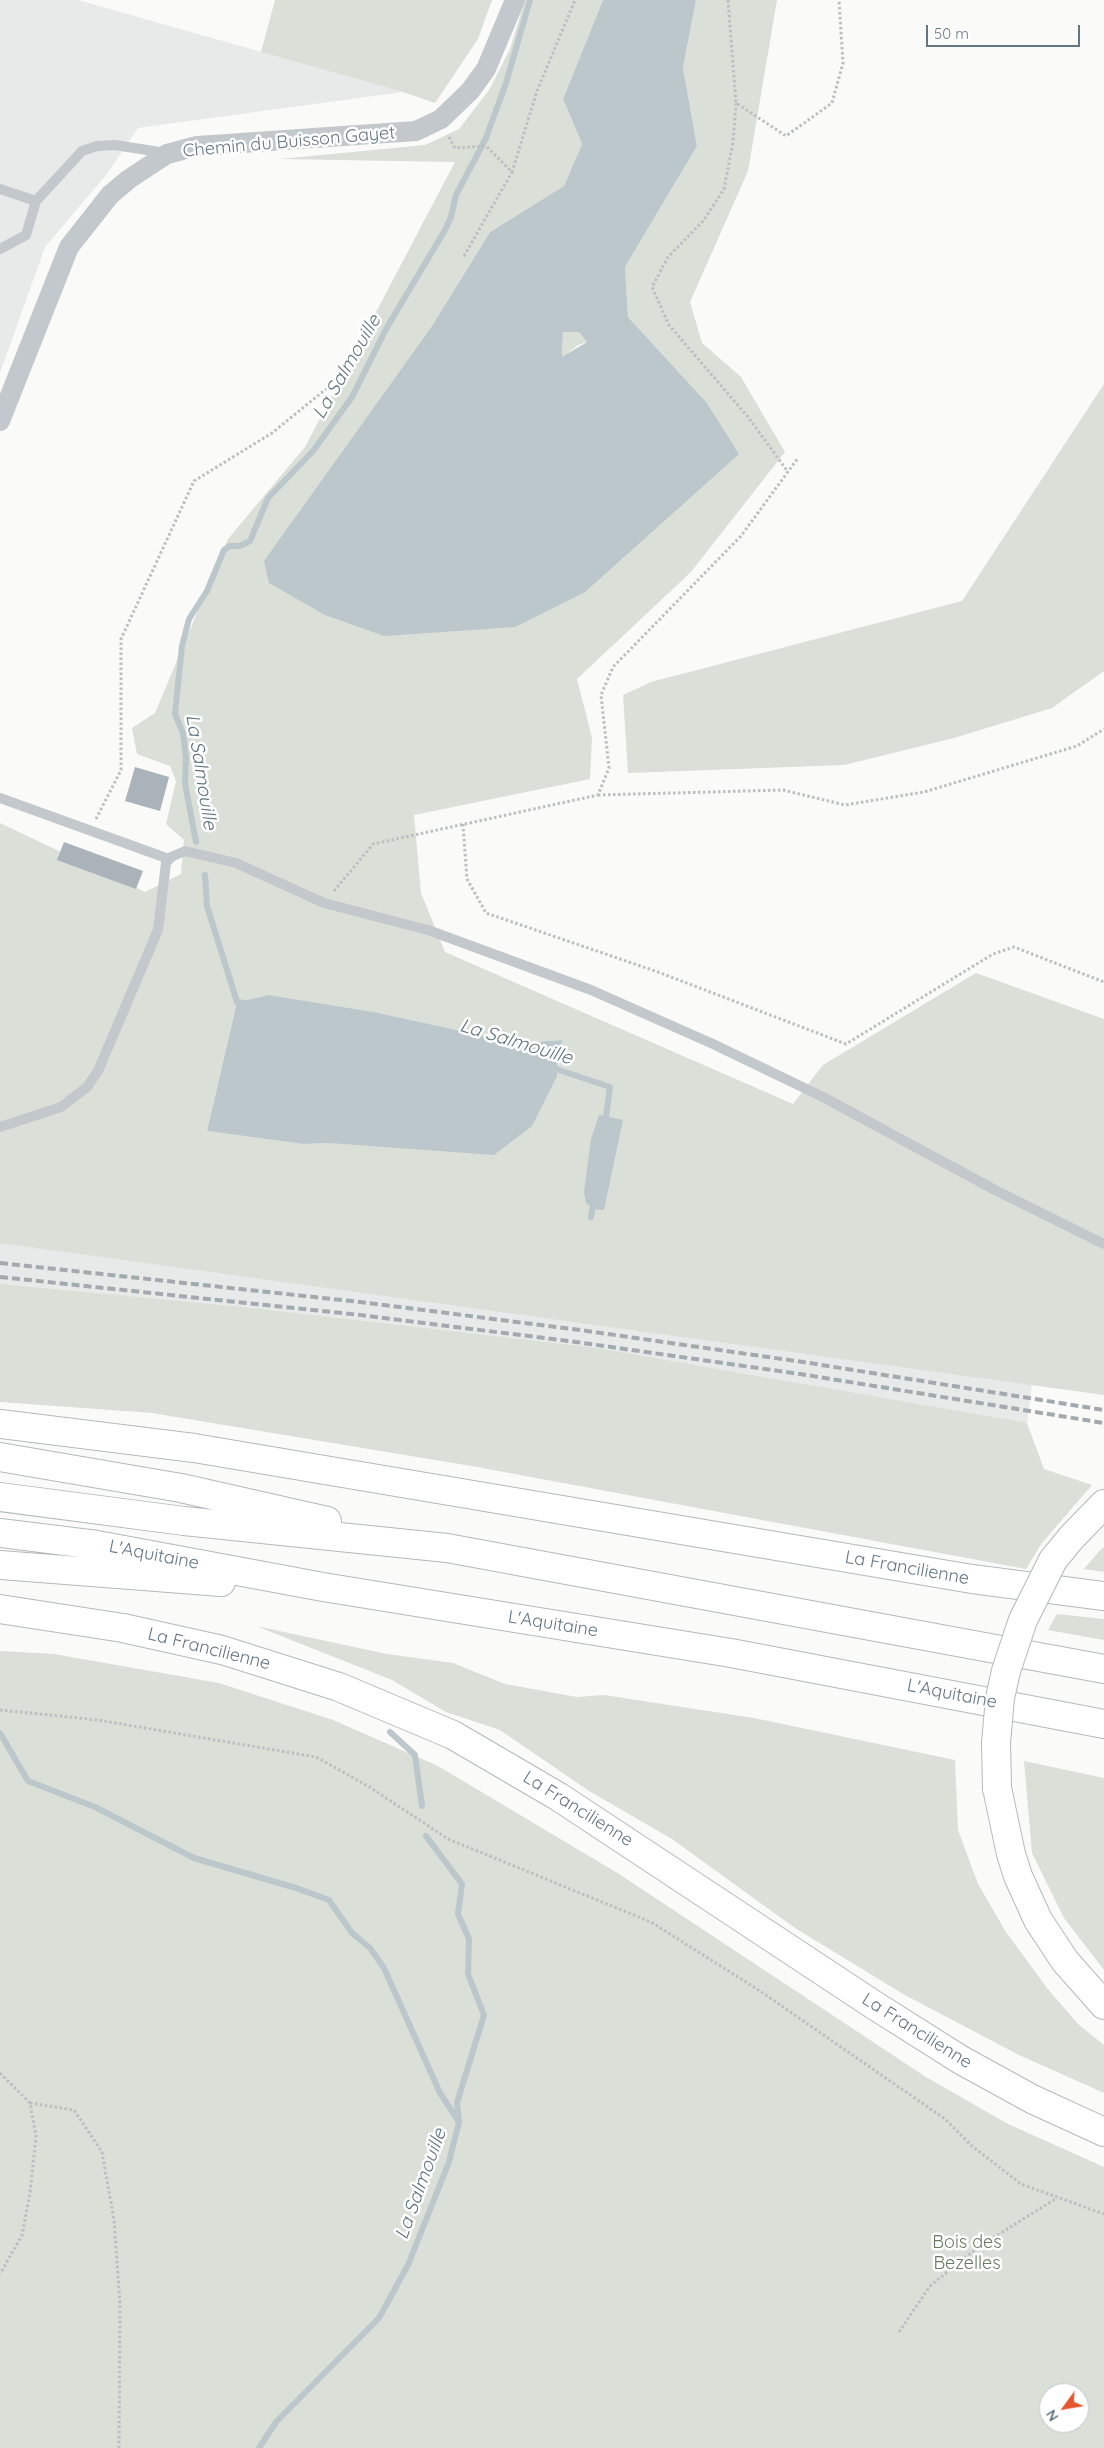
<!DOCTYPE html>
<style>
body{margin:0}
#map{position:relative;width:1104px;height:2448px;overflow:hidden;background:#fafaf8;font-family:Quicksand,sans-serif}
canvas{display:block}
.north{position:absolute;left:1039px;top:2383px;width:50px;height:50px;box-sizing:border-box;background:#fff;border:1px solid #c1c8cd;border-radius:50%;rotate:238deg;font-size:14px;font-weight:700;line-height:20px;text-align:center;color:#657683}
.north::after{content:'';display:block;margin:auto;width:18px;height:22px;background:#e4572e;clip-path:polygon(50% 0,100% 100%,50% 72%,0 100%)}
.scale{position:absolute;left:926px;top:25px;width:154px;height:22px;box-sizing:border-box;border:2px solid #657683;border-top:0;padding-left:6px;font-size:15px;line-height:18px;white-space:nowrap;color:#657683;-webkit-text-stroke:4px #fff;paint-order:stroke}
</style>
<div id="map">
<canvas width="1104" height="2448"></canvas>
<div class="north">N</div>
<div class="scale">50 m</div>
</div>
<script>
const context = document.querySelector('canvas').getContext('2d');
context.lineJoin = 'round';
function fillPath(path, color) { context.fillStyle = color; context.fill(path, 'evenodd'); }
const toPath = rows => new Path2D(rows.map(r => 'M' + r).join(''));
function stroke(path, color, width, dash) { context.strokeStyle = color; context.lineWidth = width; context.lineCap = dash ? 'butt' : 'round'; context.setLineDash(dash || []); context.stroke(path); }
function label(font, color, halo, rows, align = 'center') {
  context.font = font + ' Quicksand,sans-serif'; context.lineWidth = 5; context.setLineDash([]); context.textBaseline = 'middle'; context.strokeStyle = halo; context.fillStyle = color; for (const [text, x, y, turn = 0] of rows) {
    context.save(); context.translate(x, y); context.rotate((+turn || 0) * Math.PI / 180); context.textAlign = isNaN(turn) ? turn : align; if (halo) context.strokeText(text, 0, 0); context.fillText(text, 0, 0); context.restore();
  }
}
fillPath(toPath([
 [0,0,78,0,403,92,138,128,107,174,45,247,0,373],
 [0,1240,1032,1384,1027,1423,540,1354,0,1295]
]), '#e8e9e9');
fillPath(toPath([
 [275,0,492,0,478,39,435,103,403,92,261,52],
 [525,0,603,0,563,99,582,144,564,186,490,232,430,329,739,455,707,403,628,317,625,267,697,146,683,68,696,0,777,0,748,171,690,302,702,343,741,377,785,452,691,572,577,679,592,738,590,779,414,815,421,893,445,952,793,1104,823,1065,976,973,1104,1019,1104,1395,0,1243,0,823,145,892,181,874,184,840,166,824,176,781,170,766,137,754,132,728,155,713,228,539,305,447,455,162,280,159,425,145,459,129,489,90,510,49],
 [269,995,374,1012,517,1043,563,1040,557,1057,557,1076,330,1143,303,1144,207,1131,237,1002],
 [563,332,579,332,587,342,578,345,562,358],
 [1104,384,1104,671,1052,708,954,738,844,765,628,773,623,695,651,682,962,601],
 [0,1284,242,1307,597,1348,1027,1423,1044,1469,1092,1485,1042,1543,1026,1569,477,1467,152,1413,0,1402],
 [1104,1547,1104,1572,1084,1569,1101,1549],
 [1057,1614,1104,1619,1104,1640,1048,1630],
 [256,1626,387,1654,453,1663,505,1684,577,1697,604,1695,754,1718,955,1760,958,1830,978,1884,1006,1932,1047,1988,1078,2024,1104,2045,1104,2093,1019,2055,903,1994,795,1928,672,1839,589,1791,500,1730,446,1712,392,1680],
 [0,1651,54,1654,219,1683,333,1720,438,1766,619,1874,926,2077,1008,2124,1104,2167,1104,2448,0,2448],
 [1049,2393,1079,2393,1079,2423,1049,2423],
 [1024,1761,1104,1778,1104,1970,1064,1918,1032,1853]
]), '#dadfd7');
fillPath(toPath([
 [603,0,696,0,683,68,697,146,625,267,628,317,707,403,739,454,585,592,515,627,384,636,325,615,269,583,264,561,430,329,490,232,564,186,582,144,563,99],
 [563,332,579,332,587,342,562,357],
 [269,995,374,1012,517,1043,563,1040,557,1057,557,1076,532,1126,494,1155,330,1143,303,1144,207,1131,237,1002],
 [599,1115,623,1120,604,1210,594,1209,586,1203,584,1192,591,1139]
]), '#bbc7cb');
stroke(toPath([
 [196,842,185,783,186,758,183,733,175,714,182,646,189,619,207,591,224,550,230,546,240,546,250,541,268,498,313,451,352,397,386,329,445,230,451,217,456,195,486,138,506,83,530,0],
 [205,875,207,906,237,1002,245,1003],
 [550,1067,610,1087,605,1124],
 [591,1217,594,1200],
 [390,1732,415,1755,422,1806],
 [0,1733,28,1781,95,1807,194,1858,296,1888,329,1900,352,1933,370,1948,384,1968,440,2093,457,2119],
 [259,2448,276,2422,379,2318,408,2265,449,2162,459,2122,457,2103,484,2015,468,1974,469,1939,458,1914,462,1884,426,1836]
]), '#bbc7cb', 6);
fillPath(toPath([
 [135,767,169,777,160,811,125,801],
 [64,842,143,871,136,889,57,860]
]), '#aab3b9');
const trunk = toPath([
 [0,1424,194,1448,972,1579,1104,1596],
 [0,1609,123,1628,222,1650,339,1687,453,1735,559,1797,874,2005,961,2060,1032,2099,1104,2132]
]);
const motorway = toPath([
 [0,1457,181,1488,327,1521],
 [0,1497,184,1521,447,1548,1104,1669],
 [0,1533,97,1545,323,1587,731,1653,1104,1724],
 [1053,1560,1071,1538,1104,1504],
 [0,1565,221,1582],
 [997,1788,1011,1854,1018,1876,1038,1920,1065,1961,1104,2005]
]);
stroke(trunk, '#b4b9bd', 30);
stroke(motorway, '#b4b9bd', 30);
stroke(toPath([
 [728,0,736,103,786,136,832,103,843,63,839,0],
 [736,103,733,142,724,189,704,220,668,257,652,287,669,325,748,417,788,472],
 [449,137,455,148,486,146,512,172,537,91,575,0],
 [464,256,512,172],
 [598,795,783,790,845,805,924,792,1077,746,1104,729],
 [96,819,121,770,121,639,194,481,272,433,326,389],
 [463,824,467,879,486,913,658,972,846,1044,993,954,1014,947,1104,982],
 [334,891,373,844,598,795,609,768,601,695,613,667,741,536,798,458],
 [0,1710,98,1720,316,1757,368,1786,448,1839,651,1922,760,1991,945,2119,972,2146,1021,2184,1104,2214],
 [0,2073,30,2103,36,2136,30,2193,22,2235,0,2274],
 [30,2103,74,2110,102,2152,114,2220,120,2303,119,2448],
 [899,2332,930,2286,977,2248,1057,2198]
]), '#bbbfc2', 3, [2.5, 2.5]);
stroke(toPath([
 [0,189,36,201],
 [0,249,26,235,36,201,82,151,97,146,115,145,166,153],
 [0,798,169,859],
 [0,1127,61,1107,87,1087,98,1071,158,930,166,863,171,857,185,851,236,863,324,903,428,930,591,990,713,1044,823,1097,995,1190,1104,1244]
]), '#c3c8cc', 10);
stroke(toPath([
 [0,421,69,247,110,195,129,179,167,154,197,146,416,131,441,119,470,91,486,69,515,0]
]), '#c3c8cc', 20);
stroke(trunk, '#fff', 28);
stroke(motorway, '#fff', 28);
stroke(toPath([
 [0,1263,360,1302,580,1330,803,1362,1104,1410],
 [0,1277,360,1315,576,1342,800,1374,1104,1423]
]), '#a2aab0', 4, [8, 4]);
const motorwayBridge = toPath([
 [997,1788,996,1743,1000,1698,1006,1671,1023,1620,1053,1560]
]);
stroke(motorwayBridge, '#b4b9bd', 30, []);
stroke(motorwayBridge, '#fff', 28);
label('18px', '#657683', '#fff', [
 ["Chemin du Buisson Gayet",289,142,-5],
 ["L'Aquitaine",154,1555,11],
 ["La Francilienne",907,1568,10],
 ["L'Aquitaine",553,1624,9],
 ["La Francilienne",209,1649,14],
 ["L'Aquitaine",952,1694,11],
 ["La Francilienne",578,1809,32],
 ["La Francilienne",917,2031,32]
]);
label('18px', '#687a64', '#fff', [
 ["Bois des",967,2243],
 ["Bezelles",967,2264]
]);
label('italic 19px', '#60757c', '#fff', [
 ["La Salmouille",347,367,-60],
 ["La Salmouille",201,772,81],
 ["La Salmouille",516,1042,17],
 ["La Salmouille",421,2184,-70]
]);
</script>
